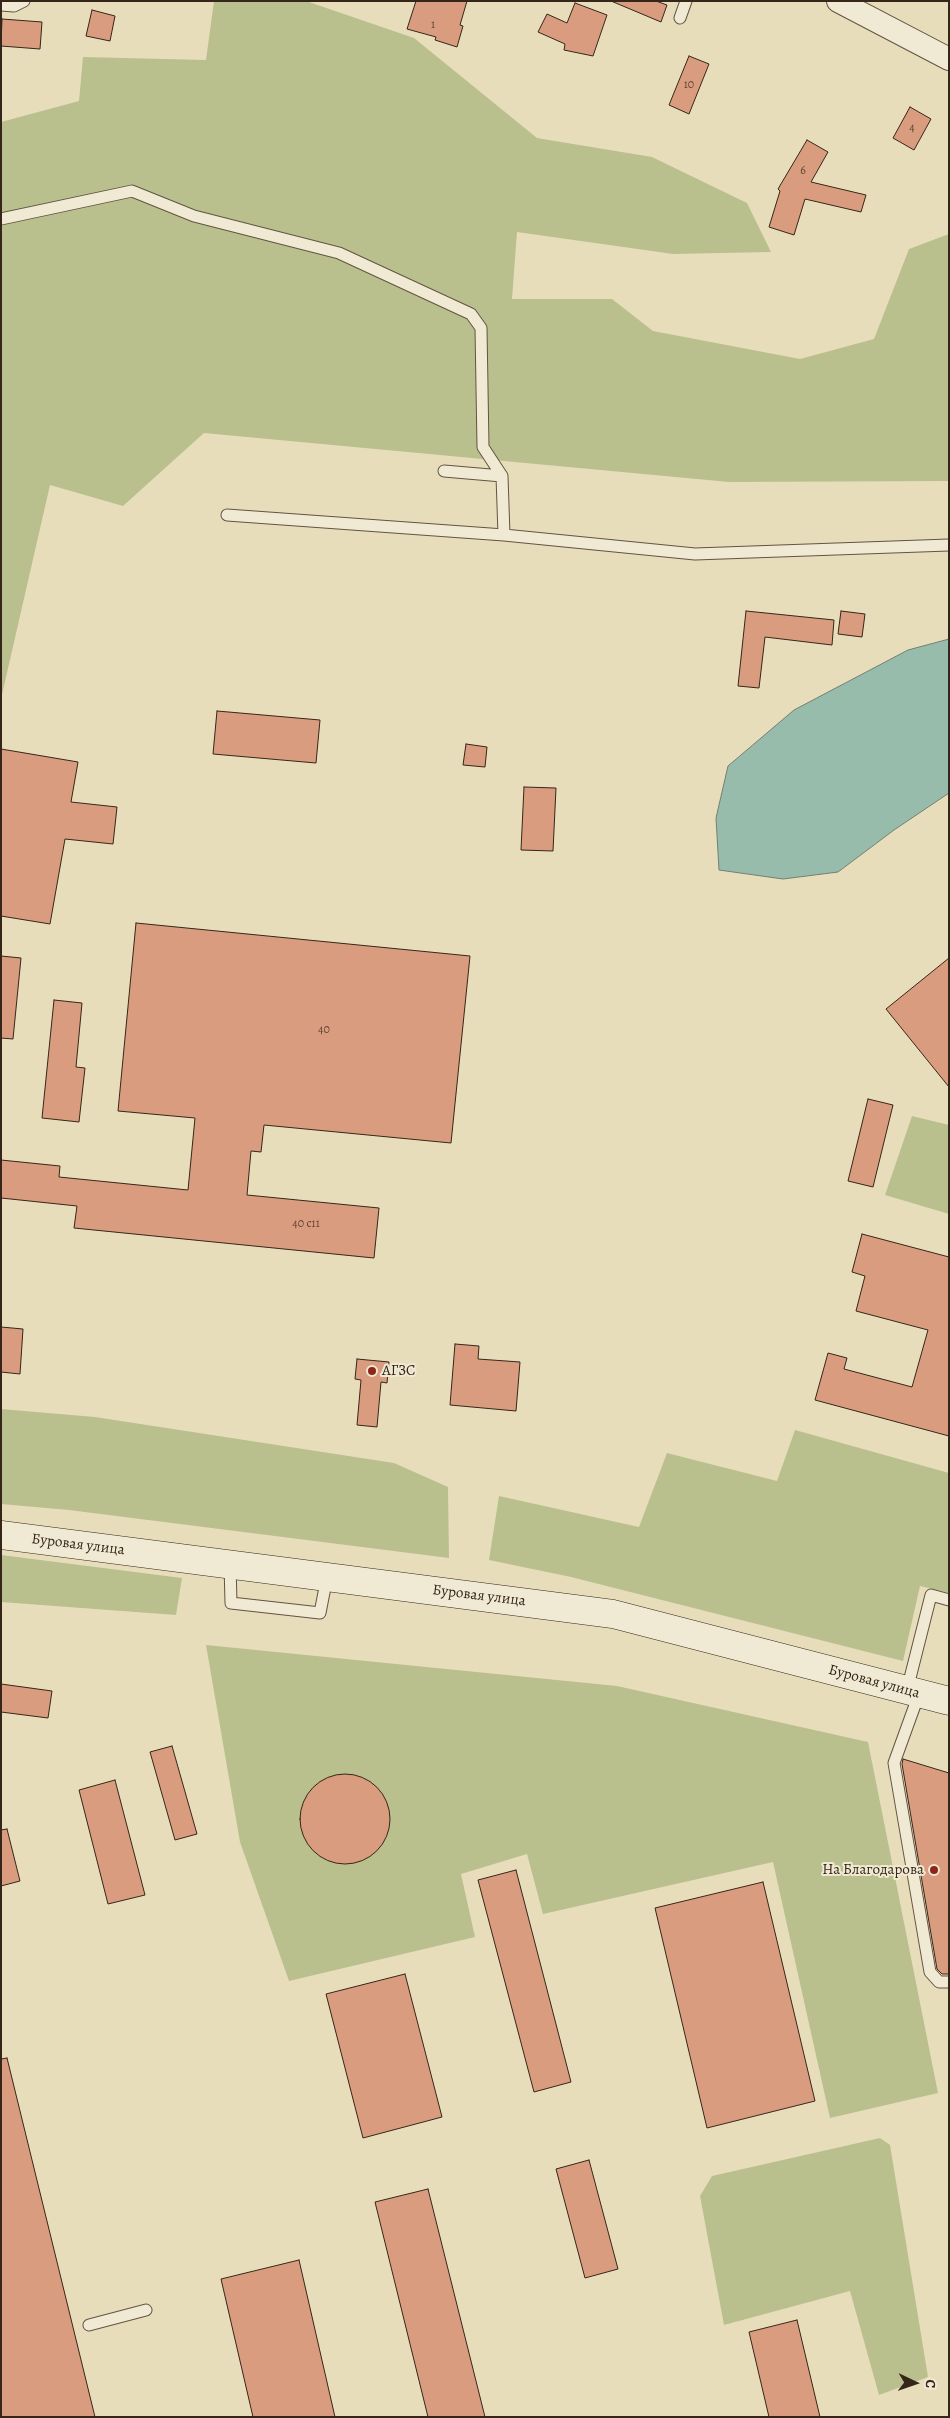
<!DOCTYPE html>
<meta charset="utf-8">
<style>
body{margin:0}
#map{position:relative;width:950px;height:2418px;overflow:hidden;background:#e8ddbb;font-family:Alegreya,serif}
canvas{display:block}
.frame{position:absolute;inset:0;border:2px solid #352619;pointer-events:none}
.north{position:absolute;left:890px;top:2358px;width:50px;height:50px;-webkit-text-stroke:4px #f0e9d3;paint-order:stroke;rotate:93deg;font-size:14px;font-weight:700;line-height:20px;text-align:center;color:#352619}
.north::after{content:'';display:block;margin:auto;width:18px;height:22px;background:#352619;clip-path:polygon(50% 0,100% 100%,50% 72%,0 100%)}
</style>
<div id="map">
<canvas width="950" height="2418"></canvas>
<div class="frame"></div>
<div class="north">С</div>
</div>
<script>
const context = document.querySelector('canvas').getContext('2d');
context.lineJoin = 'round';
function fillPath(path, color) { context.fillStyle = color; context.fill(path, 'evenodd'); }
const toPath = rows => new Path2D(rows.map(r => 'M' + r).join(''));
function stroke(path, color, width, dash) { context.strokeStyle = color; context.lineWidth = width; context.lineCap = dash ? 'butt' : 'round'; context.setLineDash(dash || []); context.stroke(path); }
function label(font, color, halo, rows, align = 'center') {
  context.font = font + ' Alegreya,serif'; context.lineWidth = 4; context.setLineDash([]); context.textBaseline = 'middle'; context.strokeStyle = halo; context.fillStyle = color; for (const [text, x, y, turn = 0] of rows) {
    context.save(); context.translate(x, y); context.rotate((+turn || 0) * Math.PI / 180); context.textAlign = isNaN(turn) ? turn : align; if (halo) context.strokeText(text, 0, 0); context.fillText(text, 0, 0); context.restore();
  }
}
fillPath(toPath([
 [214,1,306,1,414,38,537,138,652,157,747,203,771,252,673,254,517,232,512,299,612,299,653,331,800,359,874,339,909,249,949,234,949,481,729,482,204,433,123,506,50,485,1,699,1,122,79,101,83,57,206,60],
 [912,1116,949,1125,949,1214,885,1195],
 [1,1409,95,1417,394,1463,448,1487,449,1558,69,1510,1,1504],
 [795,1430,949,1473,949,1593,920,1586,903,1661,571,1577,489,1560,499,1496,639,1527,667,1453,777,1481],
 [1,1555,182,1578,176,1615,1,1602],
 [206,1645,617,1686,868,1742,938,2093,830,2118,773,1862,543,1914,527,1854,461,1874,475,1937,289,1981,240,1842],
 [880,2138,890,2145,928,2377,879,2395,850,2291,724,2325,700,2196,712,2176]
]), '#b9c08e');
const water = toPath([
 [949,639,949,793,894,830,838,872,783,879,719,870,716,818,728,766,794,710,908,650,949,639]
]);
fillPath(water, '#98bcac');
stroke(water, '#708071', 1);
const building = toPath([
 [416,1,467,1,460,25,463,26,457,47,435,40,436,37,407,29,416,1],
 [611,1,656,1,667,5,661,22,611,1],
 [575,3,607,15,593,56,564,50,565,44,538,32,547,14,567,23,575,3],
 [92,10,115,16,110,41,86,36,92,10],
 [2,19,42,22,40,49,1,46,2,19],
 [689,56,709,64,689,114,669,105,689,56],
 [910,107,931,119,914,150,893,138,910,107],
 [807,140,828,152,811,182,866,195,861,212,805,199,794,235,769,227,780,191,778,189,807,140],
 [746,611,834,620,832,645,765,637,759,688,738,686,746,611],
 [841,611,865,614,862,637,838,634,841,611],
 [217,711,320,720,316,763,213,754,217,711],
 [466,744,487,747,485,767,463,765,466,744],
 [1,749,78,762,71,802,117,807,113,844,65,839,50,924,1,916,1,749],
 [524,787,556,788,553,851,521,850,524,787],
 [136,923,470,956,451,1143,264,1125,261,1152,251,1151,247,1195,379,1208,374,1258,74,1228,77,1206,1,1198,1,1160,60,1166,59,1177,188,1190,195,1118,118,1111,136,923],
 [1,956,21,958,13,1039,1,1038,1,956],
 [949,958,949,1087,886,1009,949,958],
 [54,1000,82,1003,76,1067,85,1068,79,1122,42,1118,54,1000],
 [868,1099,893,1105,873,1187,848,1181,868,1099],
 [862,1234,949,1257,949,1436,815,1400,828,1353,847,1358,844,1369,912,1387,928,1330,856,1311,865,1276,852,1272,862,1234],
 [1,1327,23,1329,20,1374,1,1372,1,1327],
 [455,1344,479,1346,478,1359,520,1362,516,1411,450,1405,455,1344],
 [357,1359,389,1362,387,1383,381,1382,377,1427,357,1425,361,1380,355,1379,357,1359],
 [1,1684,52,1691,48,1718,1,1712,1,1684],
 [172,1746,197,1834,175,1840,150,1752,172,1746],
 [903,1759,949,1773,949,1974,942,1974,937,1969,902,1764,903,1759],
 '300 1819a45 45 0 1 1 90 0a45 45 0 1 1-90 0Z',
 [115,1780,145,1895,108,1904,79,1790,115,1780],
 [7,1829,20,1881,1,1886,1,1830,7,1829],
 [516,1870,571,2082,534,2092,478,1880,516,1870],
 [763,1882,815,2101,707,2128,655,1908,763,1882],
 [405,1974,442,2117,363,2138,326,1994,405,1974],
 [7,2058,95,2417,1,2417,1,2059,7,2058],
 [589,2160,618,2269,585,2278,556,2169,589,2160],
 [428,2189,485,2417,428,2417,375,2202,428,2189],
 [299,2260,335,2417,253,2417,221,2279,299,2260],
 [797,2320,820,2417,769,2417,749,2332,797,2320]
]);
fillPath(building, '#d99c7f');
stroke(building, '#352619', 1);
const service = toPath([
 [1,5,14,6,24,1],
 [680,18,686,1],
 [1,219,132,191,194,216,339,253,471,314,481,328,483,447,502,476,504,535],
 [444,471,502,476],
 [227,515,504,535,695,554,949,545],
 [230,1564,231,1603,320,1613,327,1577],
 [907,1690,931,1595,949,1600],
 [919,1694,894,1763,930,1972,939,1982,949,1982],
 [89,2325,146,2310]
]);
const minor = toPath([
 [838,1,949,59]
]);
const secondary = toPath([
 [1,1535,613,1614,949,1701]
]);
stroke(service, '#625442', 13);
stroke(minor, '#625442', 24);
stroke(secondary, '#352619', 29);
stroke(service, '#f0e9d3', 11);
stroke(minor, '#f0e9d3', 22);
stroke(secondary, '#f0e9d3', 28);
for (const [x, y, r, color] of [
 [372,1371,5,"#8f2418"],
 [934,1870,5,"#8f2418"]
]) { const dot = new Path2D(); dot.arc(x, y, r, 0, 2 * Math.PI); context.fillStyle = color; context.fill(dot); stroke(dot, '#f0e9d3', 2); }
label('12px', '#5e4432', null, [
 ["1",433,25],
 ["10",689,85],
 ["4",912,128],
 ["6",803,171],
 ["40",324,1030],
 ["40 с11",306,1224]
]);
label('15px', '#352619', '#f0e9d3', [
 ["АГЗС",382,1371],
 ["На Благодарова",924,1870,"right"]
], 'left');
label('15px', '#352619', '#f0e9d3', [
 ["Буровая улица",78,1545,7],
 ["Буровая улица",479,1596,7],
 ["Буровая улица",874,1682,15]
]);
</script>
